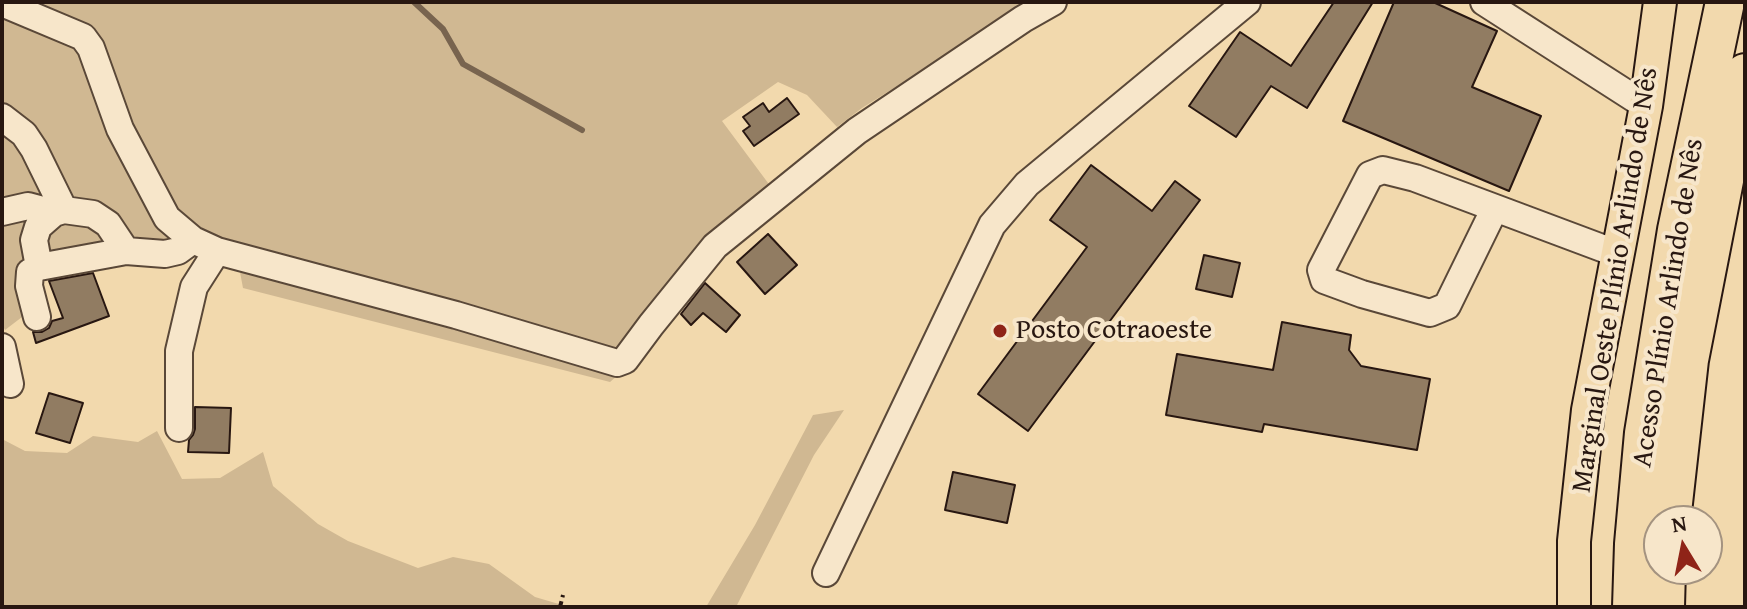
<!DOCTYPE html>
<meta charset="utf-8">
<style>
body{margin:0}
#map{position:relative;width:1747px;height:609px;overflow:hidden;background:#f2d9ad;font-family:"Gentium Book Plus",serif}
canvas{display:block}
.frame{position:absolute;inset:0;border:4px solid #281711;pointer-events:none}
.north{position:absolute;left:1643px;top:505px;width:80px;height:80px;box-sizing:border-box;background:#f7e6ca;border:2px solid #a49380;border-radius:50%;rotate:350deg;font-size:22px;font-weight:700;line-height:32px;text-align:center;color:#281711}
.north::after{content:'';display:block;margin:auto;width:28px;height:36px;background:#8f2418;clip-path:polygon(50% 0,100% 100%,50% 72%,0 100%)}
</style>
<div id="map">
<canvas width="1747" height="609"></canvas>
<div class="frame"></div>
<div class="north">N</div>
</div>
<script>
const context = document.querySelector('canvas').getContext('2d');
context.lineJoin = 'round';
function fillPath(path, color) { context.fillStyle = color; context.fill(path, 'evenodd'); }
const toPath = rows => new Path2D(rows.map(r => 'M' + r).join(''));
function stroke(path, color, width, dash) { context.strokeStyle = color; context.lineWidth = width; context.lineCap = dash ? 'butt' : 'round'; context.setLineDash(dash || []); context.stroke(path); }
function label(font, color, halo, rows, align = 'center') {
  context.font = font + ' "Gentium Book Plus",serif'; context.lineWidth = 8; context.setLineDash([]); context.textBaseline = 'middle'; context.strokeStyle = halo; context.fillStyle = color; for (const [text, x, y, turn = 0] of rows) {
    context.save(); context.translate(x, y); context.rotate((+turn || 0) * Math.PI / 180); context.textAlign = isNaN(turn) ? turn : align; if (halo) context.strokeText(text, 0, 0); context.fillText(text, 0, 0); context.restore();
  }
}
fillPath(toPath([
 [2,2,1036,2,1014,13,862,108,837,127,807,95,778,82,722,121,771,187,625,369,610,382,243,288,240,272,247,270,187,250,39,261,29,308,22,317,5,330,2,324],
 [844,410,814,455,736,607,706,607,755,525,813,415],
 [157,431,182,479,220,478,263,452,273,486,318,524,348,541,418,568,453,557,489,564,535,597,569,607,2,607,2,439,25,451,67,453,93,436,138,442]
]), '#d0b892');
stroke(toPath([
 [414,2,443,29,463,64,582,130]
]), '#78644f', 6);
const building = toPath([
 [1334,2,1373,2,1307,108,1271,86,1236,137,1189,106,1240,32,1291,66,1334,2],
 [1394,2,1433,2,1497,31,1472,87,1541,116,1509,191,1343,121,1394,2],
 [787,98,799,114,754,146,743,131,750,126,743,117,763,103,769,112,787,98],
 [1091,165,1152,211,1175,181,1200,200,1028,431,978,394,1087,247,1050,220,1091,165],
 [768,234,797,265,765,294,737,262,768,234],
 [1204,255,1240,263,1232,297,1196,289,1204,255],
 [93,273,109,316,36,343,33,332,42,332,49,328,52,321,63,318,49,281,93,273],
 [705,283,740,315,726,332,703,313,691,325,681,314,705,283],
 [1282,322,1351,335,1349,350,1361,366,1430,379,1417,450,1264,424,1262,432,1166,415,1177,354,1273,370,1282,322],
 [49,393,83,403,70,443,36,433,49,393],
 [195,407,231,408,229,453,188,452,189,440,193,435,195,429,195,407],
 [953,472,1015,485,1007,523,945,510,953,472]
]);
fillPath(building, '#917c62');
stroke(building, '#281711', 2);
const minor = toPath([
 [1484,2,1646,106],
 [2,3,83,37,91,48,120,129,167,218,193,240,217,251,456,315,617,363,625,360,651,325,715,246,857,131,1023,19,1053,2],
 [2,117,24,134,34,149,64,210],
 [1495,208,1447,306,1430,313,1362,294,1324,280,1321,270,1370,175,1383,170,1415,178,1618,254],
 [2,212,28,206,54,213],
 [39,267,34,240,38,227,54,213,64,210,93,214,108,224,126,251],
 [37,317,29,286,30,272,39,267,126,251,165,254,178,251,193,240],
 [2,347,10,384],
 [179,428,179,351,194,287,217,251],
 [826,573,992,225,1027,184,1247,2]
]);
const major = toPath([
 [1574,607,1574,541,1588,410,1646,106,1660,2]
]);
const highway = toPath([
 [1671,521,1689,360,1745,73],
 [1632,607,1634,544,1644,433,1677,230,1725,2],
 [1665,607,1666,569]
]);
stroke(minor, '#5a4838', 30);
stroke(major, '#281711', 36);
stroke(highway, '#281711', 42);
stroke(toPath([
 [560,607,563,595]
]), '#281711', 4, [6, 4]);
stroke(minor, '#f7e6ca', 26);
stroke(major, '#f2d9ad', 32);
stroke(highway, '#f2d9ad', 38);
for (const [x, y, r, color] of [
 [1000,331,8,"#8f2418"]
]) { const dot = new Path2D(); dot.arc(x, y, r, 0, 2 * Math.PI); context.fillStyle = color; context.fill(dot); stroke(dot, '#f7e6ca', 3); }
label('28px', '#281711', '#f7e6ca', [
 ["Marginal Oeste Plínio Arlindo de Nês",1616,280,-81],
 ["Acesso Plínio Arlindo de Nês",1669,303,-81]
]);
label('28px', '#281711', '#f7e6ca', [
 ["Posto Cotraoeste",1016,331]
], 'left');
</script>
